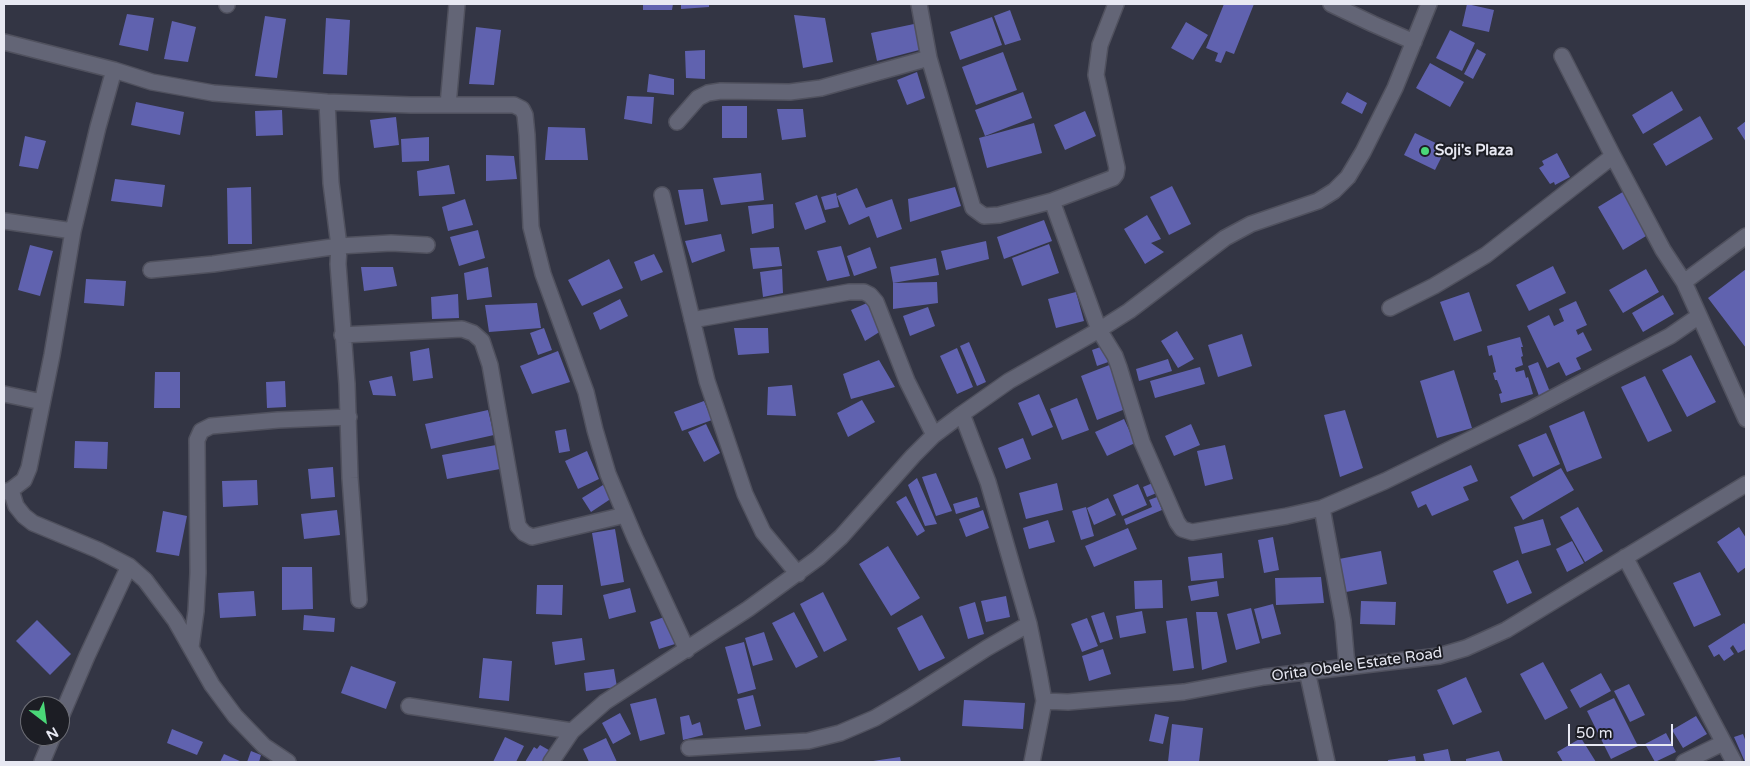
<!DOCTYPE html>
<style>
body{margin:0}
#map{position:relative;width:1750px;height:766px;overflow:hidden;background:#333544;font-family:"Varela Round",sans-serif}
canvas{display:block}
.frame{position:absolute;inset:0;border:5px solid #e7e8f2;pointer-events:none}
.north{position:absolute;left:20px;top:696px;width:50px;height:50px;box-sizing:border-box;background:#1c1d24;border:1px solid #6d6e76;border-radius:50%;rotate:150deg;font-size:14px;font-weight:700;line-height:20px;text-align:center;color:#e7e8f2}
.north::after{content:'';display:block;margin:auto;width:18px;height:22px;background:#4ad778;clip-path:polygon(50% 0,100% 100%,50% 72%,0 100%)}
.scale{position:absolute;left:1568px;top:724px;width:105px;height:22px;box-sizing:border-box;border:2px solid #e7e8f2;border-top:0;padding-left:6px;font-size:15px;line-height:18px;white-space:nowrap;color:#e7e8f2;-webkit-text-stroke:4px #1c1d24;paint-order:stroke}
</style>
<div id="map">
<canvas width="1750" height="766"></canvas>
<div class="frame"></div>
<div class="north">N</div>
<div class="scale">50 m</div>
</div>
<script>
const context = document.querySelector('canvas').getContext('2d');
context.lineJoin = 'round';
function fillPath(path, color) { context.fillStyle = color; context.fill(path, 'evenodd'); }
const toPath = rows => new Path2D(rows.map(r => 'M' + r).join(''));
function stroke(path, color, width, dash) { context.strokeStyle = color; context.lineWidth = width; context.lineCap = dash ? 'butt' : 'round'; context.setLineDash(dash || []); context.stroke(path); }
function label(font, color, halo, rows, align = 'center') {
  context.font = font + ' "Varela Round",sans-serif'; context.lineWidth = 4; context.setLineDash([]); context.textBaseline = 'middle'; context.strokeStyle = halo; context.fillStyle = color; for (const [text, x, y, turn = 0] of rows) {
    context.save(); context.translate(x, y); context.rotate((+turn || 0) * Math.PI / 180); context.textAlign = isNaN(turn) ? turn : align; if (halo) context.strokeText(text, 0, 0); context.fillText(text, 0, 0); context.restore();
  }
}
fillPath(toPath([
 [643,4,673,4,672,10,643,10],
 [681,4,709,4,709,7,681,9],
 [1224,4,1254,4,1234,54,1226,51,1221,63,1215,61,1218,53,1206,48],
 [1467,4,1494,10,1489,32,1462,26],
 [1010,10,1021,40,1005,45,994,16],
 [127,14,154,18,148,51,119,45],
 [794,15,825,18,833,62,803,68],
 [265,16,286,19,277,78,255,76],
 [992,17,1002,45,960,60,950,32],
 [326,18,350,20,347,75,323,74],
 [172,21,196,27,188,62,164,59],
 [1186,22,1208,35,1193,60,1171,48],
 [914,24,923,49,877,61,871,33],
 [476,27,501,30,494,85,469,84],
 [1450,30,1475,43,1462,71,1436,58],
 [1477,49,1486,54,1473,79,1464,74],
 [705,50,705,79,686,78,685,51],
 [1003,52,1017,90,976,105,962,67],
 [1430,63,1464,82,1450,107,1416,88],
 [917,72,925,98,907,105,897,80],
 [649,74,674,79,674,95,647,92],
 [1672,91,1683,110,1643,134,1632,115],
 [1023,92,1032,118,985,136,975,110],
 [1347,92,1367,103,1362,114,1341,103],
 [627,96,654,97,652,124,624,119],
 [136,102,184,112,180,135,131,125],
 [722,106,747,106,747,138,722,138],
 [777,109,803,109,806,137,782,140],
 [282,110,283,135,256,136,255,111],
 [1085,111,1096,136,1065,150,1054,125],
 [1700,116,1713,139,1666,166,1653,144],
 [396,117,399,145,374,148,370,120],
 [1746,121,1746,142,1737,128],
 [1034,123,1042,153,987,168,979,138],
 [548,127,585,128,588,160,545,160],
 [1415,133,1446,148,1435,170,1404,155],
 [25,136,46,141,38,169,19,166],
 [429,137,429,161,402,162,401,139],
 [1557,153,1570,177,1555,185,1554,182,1550,184,1539,168,1544,165,1542,161],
 [486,155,514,156,517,179,486,181],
 [449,165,455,194,419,196,417,171],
 [761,173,764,200,721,205,713,178],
 [115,179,165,185,162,207,111,201],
 [1172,186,1191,224,1169,235,1150,197],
 [251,187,252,244,228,244,227,188],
 [955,187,961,206,910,222,908,199],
 [857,188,866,208,892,199,902,229,877,238,869,216,849,225,837,196],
 [703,189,708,221,685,225,678,190],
 [1626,190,1651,233,1623,250,1598,207],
 [836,193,839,207,825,210,821,197],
 [817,195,826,222,805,230,795,203],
 [465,199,473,225,448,231,442,207],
 [773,204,774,228,752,234,748,206],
 [1147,215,1161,239,1151,243,1164,252,1145,264,1124,229],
 [1044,220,1052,241,1004,259,997,237],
 [478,230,485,258,459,266,450,237],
 [721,234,725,251,692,263,685,241],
 [986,241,989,259,946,270,941,251],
 [1049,244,1059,273,1022,286,1012,258],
 [30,245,53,251,40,296,18,290],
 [841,246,850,276,827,281,817,251],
 [779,247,782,266,753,269,750,248],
 [870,247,877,268,854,276,847,256],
 [654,254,663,272,641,281,634,262],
 [936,258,939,275,893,283,890,267],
 [609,259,623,288,582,306,568,280],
 [1553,266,1566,293,1529,311,1516,285],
 [361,267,393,267,397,286,364,291],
 [488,267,492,297,467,300,464,273],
 [782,269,783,293,763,297,760,272],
 [1646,269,1659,292,1623,313,1609,290],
 [1746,269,1746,348,1708,298],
 [86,279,126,281,124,306,84,303],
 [937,282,938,303,893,309,893,283],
 [1076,292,1084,321,1056,328,1048,299],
 [1469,292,1482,331,1454,341,1440,302],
 [458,294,459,318,432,319,431,297],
 [1663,295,1674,314,1643,332,1632,313],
 [620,299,628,316,600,330,593,313],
 [1576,301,1587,325,1576,330,1578,335,1583,332,1592,350,1576,358,1581,369,1566,376,1559,362,1547,368,1527,326,1549,315,1554,326,1564,321,1559,309],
 [537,303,541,328,489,332,485,305],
 [867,303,881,331,865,341,851,310],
 [928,307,935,326,910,336,903,316],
 [544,328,552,350,538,355,530,333],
 [734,328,768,328,769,353,738,355],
 [1177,331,1194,359,1178,368,1161,341],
 [1242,334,1252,366,1218,377,1208,345],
 [1520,337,1523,347,1521,347,1523,356,1521,357,1523,365,1515,368,1516,372,1524,370,1526,378,1528,377,1533,394,1501,403,1499,394,1502,393,1497,380,1495,380,1493,373,1496,372,1492,355,1489,356,1487,346],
 [969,342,986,382,977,386,960,346],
 [1109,344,1114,360,1097,366,1092,350],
 [429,348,433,378,413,381,410,352],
 [957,348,973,387,957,394,940,356],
 [558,351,570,382,532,394,520,366],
 [1691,355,1716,402,1687,417,1662,370],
 [1168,359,1172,371,1139,381,1136,369],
 [879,360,895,387,851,399,843,374],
 [1538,362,1550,392,1539,396,1528,366],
 [1112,364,1128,408,1097,420,1081,376],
 [1200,367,1205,384,1155,398,1150,381],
 [1454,370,1472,428,1437,438,1420,381],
 [155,372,180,372,180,408,154,408],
 [392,376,396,396,373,395,369,381],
 [1645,376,1672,431,1648,442,1621,387],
 [285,381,286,407,267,408,266,382],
 [792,385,796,416,767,415,768,387],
 [1039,394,1053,427,1032,436,1018,403],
 [1077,398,1089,430,1062,440,1050,409],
 [862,400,875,422,848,437,837,413],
 [704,401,712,420,682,431,674,412],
 [488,410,494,435,431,449,425,424],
 [1345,410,1363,468,1340,477,1324,415],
 [1584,411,1602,458,1567,472,1549,426],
 [1124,419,1135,443,1107,456,1095,432],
 [706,424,720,453,704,462,688,432],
 [1191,424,1200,445,1174,456,1165,436],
 [566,429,570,451,559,453,555,431],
 [1546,433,1560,464,1533,477,1518,445],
 [1023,438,1031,459,1006,469,998,448],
 [75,441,108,442,107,469,74,468],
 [496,445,500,469,447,479,442,455],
 [1225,445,1233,479,1205,486,1197,451],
 [587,451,599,479,578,489,565,461],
 [1471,465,1478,481,1463,487,1469,500,1432,516,1426,504,1418,508,1411,492],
 [333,467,335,497,311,499,308,469],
 [1561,468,1574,490,1523,520,1510,497],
 [936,473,952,511,936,516,922,477],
 [917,478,937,524,925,526,908,485],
 [257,480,258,505,223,507,222,481],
 [1155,482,1159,492,1147,497,1143,487],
 [1057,483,1063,510,1026,519,1019,493],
 [1138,484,1147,505,1122,516,1113,495],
 [603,485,612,498,591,512,582,498],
 [906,496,925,531,917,536,896,502],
 [977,497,980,507,956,514,953,504],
 [1157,497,1162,510,1126,525,1124,519,1152,507,1149,500],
 [1108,498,1116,515,1094,525,1087,508],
 [1086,507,1094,536,1081,540,1072,511],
 [1578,507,1603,551,1585,562,1560,517],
 [337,510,340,535,304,539,301,514],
 [983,510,989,528,966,537,959,519],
 [163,511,187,516,179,556,156,552],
 [1543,519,1551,545,1522,554,1514,527],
 [1048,520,1055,542,1029,549,1023,528],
 [1739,527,1746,538,1746,567,1738,573,1717,542],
 [1128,528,1137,549,1094,567,1085,546],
 [615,529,624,582,601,586,592,533],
 [1273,537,1279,570,1264,573,1258,540],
 [1572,541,1584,563,1567,572,1556,549],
 [888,546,920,598,891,616,859,564],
 [1381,551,1387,584,1346,592,1339,559],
 [1222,553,1224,578,1191,581,1188,557],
 [1518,560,1532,593,1507,604,1493,571],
 [282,567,312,567,313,609,282,610],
 [1700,572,1721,615,1694,627,1673,583],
 [1321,577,1324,603,1276,605,1275,578],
 [1162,580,1163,608,1135,609,1134,581],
 [1217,581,1219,596,1191,601,1188,586],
 [537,585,563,585,562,615,536,614],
 [630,588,636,612,609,619,603,595],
 [254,591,256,616,220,618,218,593],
 [823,592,847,640,824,652,800,604],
 [1006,596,1010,617,986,622,981,601],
 [1361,601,1396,602,1395,625,1360,624],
 [975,602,984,634,968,639,959,607],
 [1273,604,1281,634,1262,639,1254,609],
 [1251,608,1260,643,1236,650,1227,614],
 [1142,611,1146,633,1120,638,1116,616],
 [794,612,818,657,796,668,772,623],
 [1104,612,1113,639,1100,643,1091,616],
 [1196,612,1217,612,1227,662,1202,670],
 [304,615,335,618,334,632,303,630],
 [922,615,945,658,919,671,897,628],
 [667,616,675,644,659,649,650,622],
 [1087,618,1098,646,1082,652,1071,624],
 [1187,618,1194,668,1173,671,1166,621],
 [37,620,71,654,50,675,16,641],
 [1744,623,1746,626,1746,649,1738,653,1733,645,1730,648,1734,654,1724,661,1719,654,1714,657,1708,646],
 [764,632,773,660,753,666,745,638],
 [582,638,585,660,555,665,552,642],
 [744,642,756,689,738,694,725,647],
 [1103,649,1111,674,1089,681,1082,656],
 [483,658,512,661,509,701,479,698],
 [1543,662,1568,708,1545,720,1520,674],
 [351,666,396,682,386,709,341,693],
 [614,669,617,687,586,691,584,673],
 [1601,673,1611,691,1580,708,1570,690],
 [1466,677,1482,712,1453,725,1437,690],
 [1629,684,1645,715,1630,722,1614,691],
 [753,695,761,726,745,730,737,699],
 [656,698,665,734,640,741,630,704],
 [1614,698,1638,746,1611,759,1587,711],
 [964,700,1025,703,1023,729,962,726],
 [620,713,631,734,613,744,602,723],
 [1155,714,1169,717,1163,744,1149,741],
 [689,715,692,725,700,722,703,735,683,740,680,717],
 [1696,716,1707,734,1683,748,1672,730],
 [1172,724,1203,728,1199,762,1168,762],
 [172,729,203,742,197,755,167,743],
 [1666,733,1676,752,1655,762,1645,744],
 [1743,734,1746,742,1746,762,1745,762,1734,737],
 [505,737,524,746,516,762,493,762],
 [606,738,617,762,589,762,583,749],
 [1581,738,1596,762,1563,762,1557,752],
 [540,745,554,753,549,762,525,762,534,747,537,749],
 [1448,749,1451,762,1425,762,1423,754],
 [251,751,261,755,259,762,247,762],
 [1499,751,1503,762,1466,762,1466,759],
 [224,754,242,762,220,762],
 [1415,756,1416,762,1388,762,1388,760],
 [900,757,901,762,873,762,873,761]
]), '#6062af');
const minor = toPath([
 [919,4,929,58,973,208,984,216,999,215,1052,201,1113,178,1116,174,1117,168,1096,75,1100,45,1116,4],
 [1331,4,1373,24,1414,42],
 [227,5,227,4],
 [4,42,114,70,152,82,213,93,327,102,411,105,514,105,522,109,525,115,527,135,531,227,543,274,586,392,595,430,608,474,635,538,687,650],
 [1562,56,1613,156,1663,250,1684,282,1746,419],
 [327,102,331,183,339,246,338,264,347,384,350,478,359,600],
 [448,105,457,4],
 [677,122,698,98,708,93,721,91,790,92,821,88,929,58],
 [662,195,707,381,745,494,763,532,798,574],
 [1052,201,1099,330,1115,356,1119,367,1142,442,1177,522,1182,529,1192,532,1287,516,1322,508,1385,481,1526,412,1605,370,1670,336,1699,316],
 [4,221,73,231],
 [151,270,213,264,339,246,391,243,427,245],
 [1684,282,1746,236],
 [1390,308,1434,286,1486,255,1613,156],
 [692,320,849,292,864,292,870,295,876,302,907,381,934,435],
 [342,335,462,329,473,333,482,341,490,365,518,526,524,533,532,537,625,515],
 [4,394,42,402],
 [962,414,988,482,1029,624,1039,673,1044,701,1032,762],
 [11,490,16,506,24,516,33,523,98,550,129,566,145,580,175,620,212,685,235,716,264,746,288,762],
 [4,492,11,490,24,480,29,468,52,355,73,231,98,127,114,70],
 [1322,508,1343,621,1347,666],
 [1625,557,1734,762],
 [191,647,196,611,198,573,197,440,201,431,211,426,278,420,349,417],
 [1307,671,1327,762],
 [1044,701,1068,702,1184,692,1264,677,1439,656,1466,648,1506,630,1746,484],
 [409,706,572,731],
 [60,719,87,656,129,566],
 [689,748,808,741,840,733,875,718,909,698,987,648,1029,624],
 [42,762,53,736],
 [551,762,572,731,605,702,748,609,818,558,841,537,913,456,934,435,962,414,1009,381,1099,330,1129,311,1225,238,1251,224,1318,201,1334,191,1348,177,1363,152,1395,88,1429,4],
 [1684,762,1723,743]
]);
stroke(minor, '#50515e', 18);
stroke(minor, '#636576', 15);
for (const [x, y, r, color] of [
 [1425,151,5,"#4ad778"]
]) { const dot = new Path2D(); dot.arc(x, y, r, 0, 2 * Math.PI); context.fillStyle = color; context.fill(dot); stroke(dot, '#1c1d24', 2); }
label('bold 15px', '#e7e8f2', '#1c1d24', [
 ["Soji's Plaza",1435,151]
], 'left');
label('15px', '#e7e8f2', '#1c1d24', [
 ["Orita Obele Estate Road",1357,665,-8]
]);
</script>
